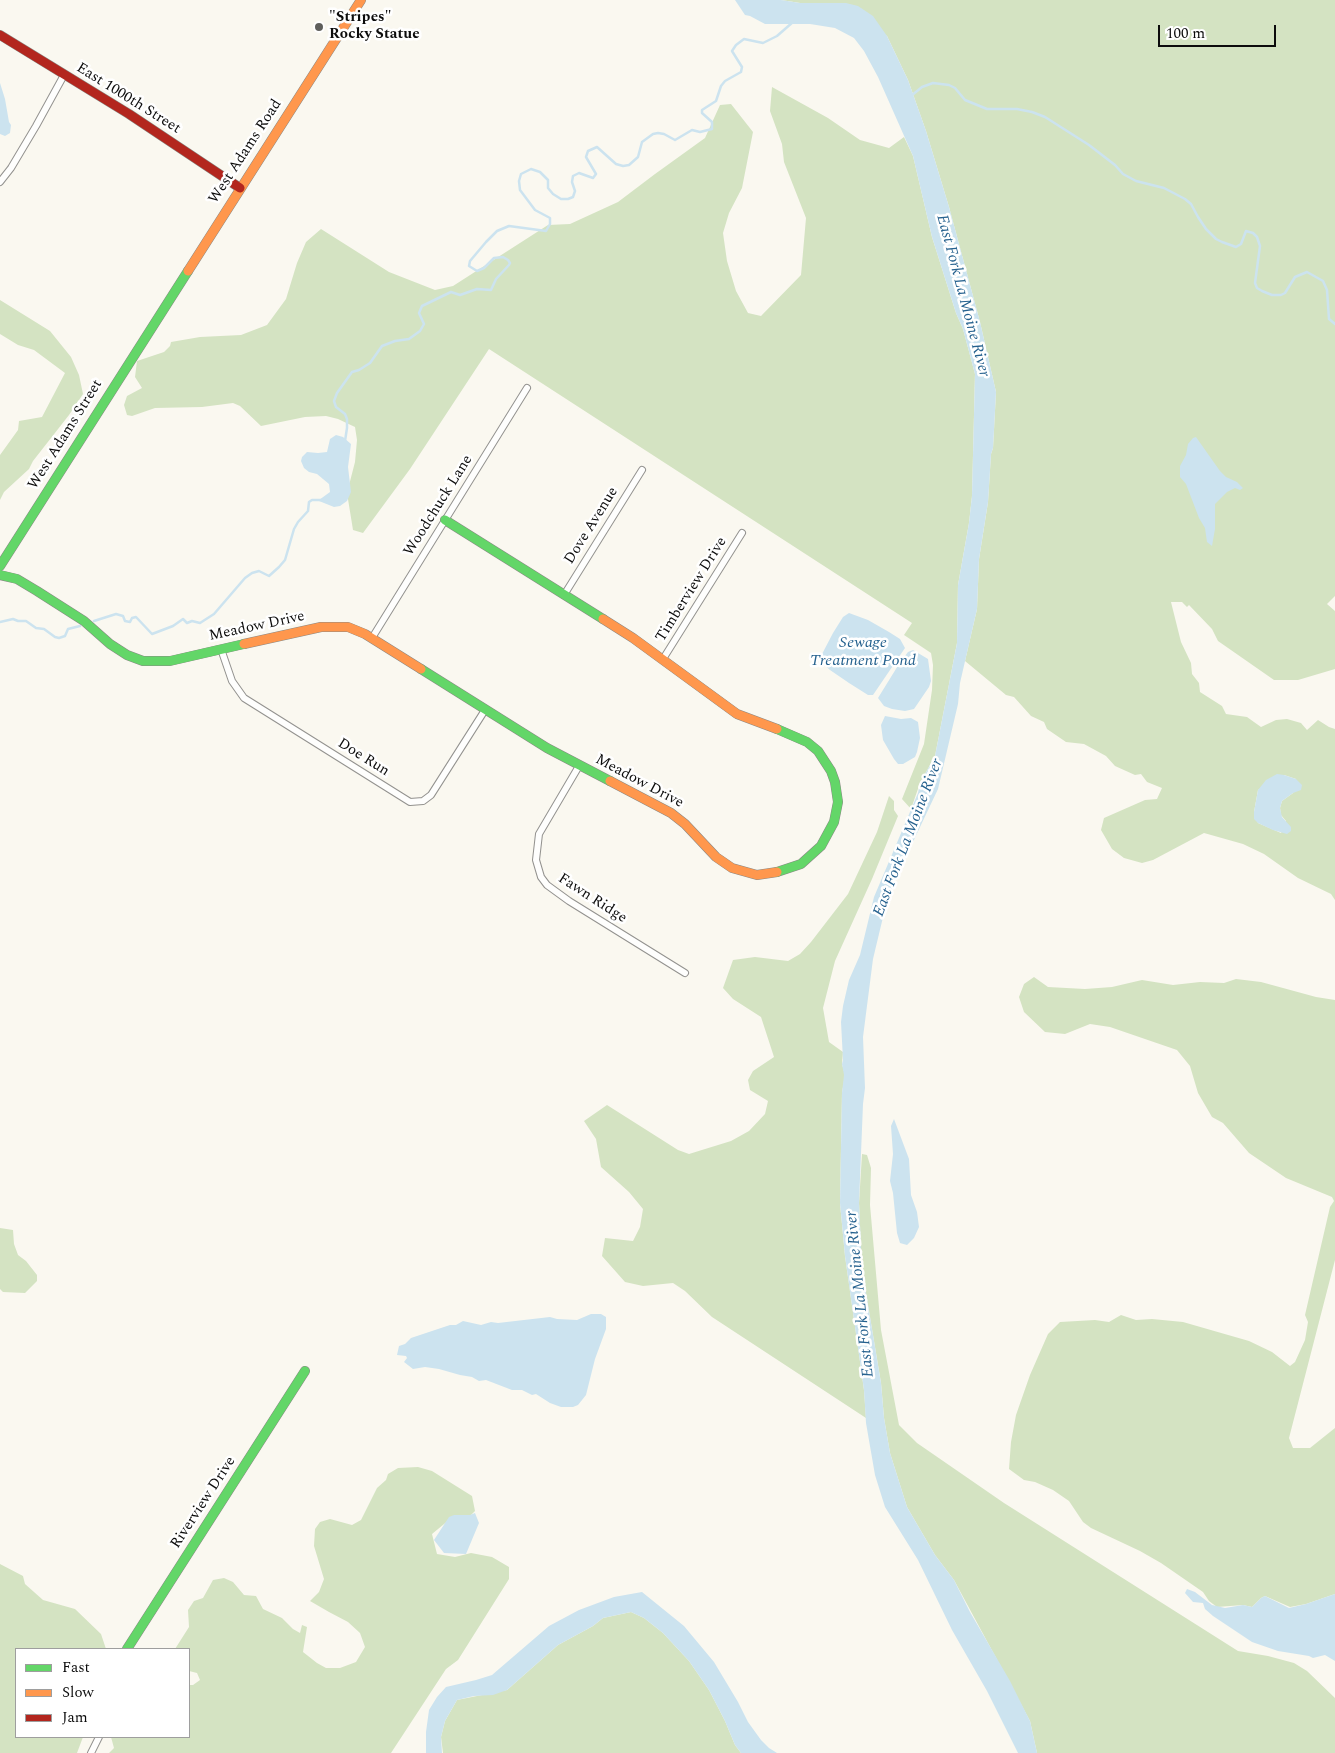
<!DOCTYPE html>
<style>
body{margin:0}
#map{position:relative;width:1335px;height:1753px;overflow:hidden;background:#faf8f0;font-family:Spectral,serif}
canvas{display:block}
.legend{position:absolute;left:15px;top:1648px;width:175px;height:90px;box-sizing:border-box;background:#fff;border:1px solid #9e9e9e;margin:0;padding:6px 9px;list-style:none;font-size:15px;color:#0c0c0c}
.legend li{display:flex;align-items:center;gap:10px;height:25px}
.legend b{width:25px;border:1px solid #9e9e9e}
.scale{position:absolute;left:1158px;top:25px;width:118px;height:22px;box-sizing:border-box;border:2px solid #0c0c0c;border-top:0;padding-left:6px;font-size:15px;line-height:18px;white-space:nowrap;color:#0c0c0c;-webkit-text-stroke:4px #fff;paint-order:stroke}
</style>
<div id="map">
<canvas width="1335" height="1753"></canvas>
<ul class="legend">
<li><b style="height:6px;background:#63d668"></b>Fast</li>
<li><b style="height:6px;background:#ff974d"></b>Slow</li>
<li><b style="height:6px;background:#b3261e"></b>Jam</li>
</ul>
<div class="scale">100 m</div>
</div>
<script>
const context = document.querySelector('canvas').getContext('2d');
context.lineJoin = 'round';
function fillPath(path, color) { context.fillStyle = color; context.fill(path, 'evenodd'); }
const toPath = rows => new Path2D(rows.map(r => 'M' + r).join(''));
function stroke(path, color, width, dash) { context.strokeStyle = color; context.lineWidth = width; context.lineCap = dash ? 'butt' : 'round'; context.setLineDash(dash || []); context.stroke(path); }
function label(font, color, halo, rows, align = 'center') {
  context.font = font + ' Spectral,serif'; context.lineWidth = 5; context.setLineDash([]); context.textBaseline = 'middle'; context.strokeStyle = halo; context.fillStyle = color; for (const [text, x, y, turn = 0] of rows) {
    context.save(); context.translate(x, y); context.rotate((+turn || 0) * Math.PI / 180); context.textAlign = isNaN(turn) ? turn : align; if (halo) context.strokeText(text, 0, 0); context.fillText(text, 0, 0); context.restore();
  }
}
fillPath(toPath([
 [781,0,1335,0,1335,596,1327,604,1335,611,1335,669,1298,680,1274,680,1218,641,1212,629,1189,605,1187,607,1182,602,1171,602,1181,642,1191,663,1192,674,1199,683,1200,692,1222,706,1226,714,1247,717,1261,727,1276,720,1287,719,1301,723,1307,730,1318,720,1329,727,1335,729,1335,900,1331,894,1298,878,1264,854,1243,844,1204,833,1153,860,1142,863,1124,858,1112,849,1101,830,1104,818,1145,800,1157,799,1162,788,1147,782,1141,774,1135,775,1115,766,1106,756,1084,744,1066,742,1047,729,1044,722,1031,716,1014,697,1006,695,965,661,977,609,979,559,988,502,991,454,993,448,996,392,980,322,949,207,926,131,908,80,887,36,800,3],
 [1284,775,1296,779,1293,793,1282,801,1280,808,1281,815,1286,821,1281,833,1258,823,1254,812,1258,790],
 [772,87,828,118,860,140,889,148,904,137,913,156,932,237,956,313,963,329,975,374,972,496,969,523,958,585,957,643,935,756,920,783,911,809,902,799,924,744,932,690,933,665,931,653,904,635,912,623,489,349,410,469,363,533,353,530,347,493,355,462,357,440,355,427,338,419,326,416,305,417,261,426,240,406,233,403,202,407,155,408,132,416,127,415,124,405,127,396,142,388,135,377,137,361,164,352,170,346,171,342,200,337,241,335,267,325,286,299,297,263,306,242,321,229,389,272,435,290,453,286,548,225,570,224,618,202,655,174,705,138,720,105,731,104,753,132,742,188,729,213,723,233,727,261,736,291,748,313,761,316,801,275,806,218,784,162,782,144,770,111],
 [0,300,50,331,71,357,79,375,83,394,69,415,33,461,29,469,4,492,0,500,0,455,18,430,19,421,42,417,65,373,34,350,18,345,0,334],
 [889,796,894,801,894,810,898,816,872,879,835,961,823,1008,829,1042,843,1052,842,1064,845,1075,842,1093,840,1203,845,1256,864,1390,866,1418,712,1317,685,1291,673,1283,643,1286,625,1282,602,1256,605,1238,633,1241,640,1227,643,1209,629,1192,601,1167,596,1139,584,1121,607,1105,678,1150,689,1154,731,1141,749,1131,765,1114,768,1101,750,1090,748,1080,753,1071,774,1057,761,1017,733,999,723,988,733,960,755,957,788,961,800,954,811,942,848,894,877,832],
 [1034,977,1048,987,1085,989,1112,987,1142,980,1173,985,1200,982,1224,983,1236,979,1261,982,1316,997,1335,1000,1335,1260,1289,1438,1293,1448,1310,1448,1335,1428,1335,1594,1306,1604,1290,1607,1265,1596,1261,1598,1252,1607,1243,1605,1217,1607,1209,1601,1203,1592,1161,1563,1140,1551,1091,1528,1083,1522,1069,1501,1053,1490,1035,1482,1024,1480,1009,1469,1011,1442,1016,1415,1030,1375,1048,1334,1060,1322,1095,1320,1109,1322,1121,1315,1136,1320,1152,1319,1183,1322,1249,1341,1272,1352,1290,1366,1295,1362,1305,1340,1308,1322,1305,1315,1330,1207,1334,1201,1332,1197,1286,1178,1249,1153,1223,1123,1212,1117,1198,1093,1190,1066,1177,1050,1110,1027,1090,1024,1065,1034,1045,1032,1024,1012,1019,997,1024,984],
 [862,1154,867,1155,871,1168,870,1205,881,1330,899,1425,917,1443,1004,1503,1238,1651,1268,1656,1294,1663,1307,1671,1335,1698,1335,1753,1037,1753,1030,1721,954,1580,935,1555,907,1507,890,1453,884,1418,881,1383,862,1269,859,1203],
 [0,1228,13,1230,14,1244,18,1255,26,1261,37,1275,37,1281,25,1293,3,1292,0,1289],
 [418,1467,432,1471,472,1496,475,1511,471,1515,455,1515,432,1534,437,1554,455,1557,471,1553,492,1557,509,1567,509,1579,458,1660,446,1669,391,1753,109,1753,114,1748,111,1737,189,1737,189,1685,193,1685,200,1680,197,1673,189,1671,189,1649,175,1649,189,1627,188,1610,194,1601,203,1598,213,1580,224,1578,233,1582,244,1595,256,1596,263,1609,282,1618,293,1629,300,1633,302,1625,307,1627,303,1652,317,1663,326,1668,340,1668,356,1662,365,1647,360,1633,348,1622,329,1612,310,1601,319,1592,324,1579,314,1546,315,1529,320,1522,330,1519,352,1525,361,1520,377,1488,386,1480,388,1474,398,1468],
 [0,1564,23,1576,25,1584,43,1600,75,1609,101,1634,106,1649,16,1649,16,1737,83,1737,77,1753,0,1753],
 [631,1612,644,1618,663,1633,689,1661,709,1690,725,1721,735,1745,741,1753,443,1753,441,1737,445,1721,457,1700,507,1690,558,1645,593,1626,603,1618]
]), '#d4e3c2');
fillPath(toPath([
 [735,0,781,0,800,3,846,3,858,6,873,16,887,36,908,80,926,131,949,207,980,322,996,392,993,448,991,454,988,502,979,559,977,609,960,683,958,704,938,789,894,882,884,913,873,959,863,1037,865,1088,863,1104,859,1203,862,1269,881,1383,884,1418,890,1453,907,1507,935,1555,954,1580,970,1612,1010,1681,1030,1721,1037,1753,1018,1753,987,1691,952,1630,918,1560,885,1507,875,1475,866,1423,864,1390,845,1256,840,1203,842,1093,844,1075,842,1064,843,1060,841,1022,843,1006,849,980,860,955,874,897,918,793,920,783,935,756,957,643,958,585,969,523,972,496,975,374,963,329,956,313,932,237,913,156,878,77,864,51,854,38,835,28,810,24,765,24,750,16,745,15],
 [0,83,5,99,9,122,11,125,10,133,5,136,0,134],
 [336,435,343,437,351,444,348,467,351,492,347,501,340,506,334,507,319,501,319,500,330,492,329,484,317,474,309,472,304,468,301,461,302,457,307,452,318,453,327,452,330,439],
 [1196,437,1220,471,1226,477,1237,482,1243,488,1240,490,1235,488,1227,492,1215,504,1215,529,1212,546,1207,542,1205,528,1199,518,1186,484,1180,477,1180,466,1186,455,1188,444,1193,438],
 [849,613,868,620,889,632,900,639,905,648,873,695,868,695,849,683,830,670,821,662,821,656,833,633,843,617],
 [913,650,928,659,931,681,929,687,914,709,905,711,892,709,884,706,878,698,899,664,908,652],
 [885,716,901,719,911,718,918,722,920,738,917,752,915,757,903,764,898,764,894,759,883,740,881,725],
 [1277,774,1284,775,1296,779,1302,785,1301,790,1293,793,1282,801,1280,808,1282,817,1291,827,1291,831,1287,834,1273,830,1258,823,1254,819,1254,812,1258,790,1266,780],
 [894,1119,909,1159,911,1195,917,1212,919,1227,914,1238,907,1245,900,1243,897,1233,893,1193,890,1181,893,1154,891,1126],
 [591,1314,601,1314,606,1317,606,1329,595,1359,586,1395,578,1405,573,1407,561,1407,550,1403,536,1394,532,1395,522,1390,512,1390,486,1380,479,1381,472,1377,460,1375,439,1369,425,1367,413,1369,404,1362,407,1358,406,1356,397,1355,399,1346,405,1344,411,1338,450,1325,456,1325,463,1321,481,1325,491,1322,498,1323,550,1317,557,1319,577,1320],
 [475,1513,479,1523,466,1554,444,1553,434,1540,449,1517,454,1515,470,1515],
 [1187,1589,1195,1592,1212,1605,1225,1608,1243,1605,1252,1607,1261,1598,1265,1596,1289,1608,1306,1604,1335,1594,1335,1661,1325,1655,1313,1658,1309,1656,1278,1651,1252,1642,1213,1616,1205,1609,1203,1603,1193,1602,1185,1593],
 [642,1592,684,1626,714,1662,738,1702,748,1722,761,1740,769,1748,777,1753,741,1753,735,1745,725,1721,709,1690,689,1661,663,1633,644,1618,631,1612,603,1618,593,1626,558,1645,507,1690,493,1695,474,1696,457,1700,445,1721,441,1737,442,1753,426,1753,426,1732,429,1710,437,1697,446,1687,476,1680,492,1675,549,1626,579,1610,614,1597]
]), '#cce3ef');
stroke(toPath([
 [911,96,922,87,933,83,949,85,955,88,965,100,987,109,1017,109,1032,112,1045,117,1089,145,1115,165,1123,174,1136,181,1164,188,1185,199,1191,204,1198,217,1206,229,1216,239,1222,242,1236,247,1241,244,1246,231,1253,233,1257,237,1260,246,1255,283,1257,288,1262,291,1272,295,1281,295,1285,293,1295,277,1307,272,1323,281,1327,290,1329,319,1335,324],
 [345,441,347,428,347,419,345,414,336,407,334,401,337,393,352,372,359,370,370,363,382,346,395,341,409,339,420,331,424,324,419,313,422,306,451,292,460,295,477,289,491,290,496,279,509,265,510,263,508,260,503,257,494,258,484,268,477,271,469,266,470,261,486,242,497,231,509,226,546,231,550,224,550,218,535,210,520,190,519,181,521,174,531,169,540,172,548,180,548,188,553,194,561,199,568,199,573,197,575,191,572,182,573,176,579,173,593,178,596,174,586,157,588,151,597,147,616,164,623,166,629,165,638,157,642,142,653,134,658,133,664,134,675,140,692,130,700,132,712,129,712,122,702,113,702,110,716,101,721,86,725,81,741,72,742,67,732,51,736,45,744,39,763,43,777,36,793,22],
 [94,621,116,614,123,616,125,621,130,622,132,618,136,617,152,634,173,626,183,619,187,623,192,621,200,623,214,614,245,578,252,573,259,571,269,576,279,567,285,560,294,529,298,522,308,511,309,502,312,500,322,500],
 [0,622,13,619,18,621,26,621,36,628,44,629,55,637,59,638,65,636,68,629,80,626]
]), '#cce3ef', 2.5);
const street = toPath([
 [0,182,11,168,36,126,64,75],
 [564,595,642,470],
 [372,638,527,388],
 [221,649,232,681,244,698,410,802,423,801,431,795,485,710],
 [663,659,742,533],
 [579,766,539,834,536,860,541,877,547,885,569,901,685,973],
 [91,1753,99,1737]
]);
const fast = toPath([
 [445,520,603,619],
 [0,566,188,271],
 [0,575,17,579,37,591,84,621,110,644,127,655,143,661,170,661,244,644],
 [421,669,547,748,610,781],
 [777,729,807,742,818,751,831,771,835,782,838,802,834,822,821,846,801,864,777,872],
 [127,1649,305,1371]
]);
const slow = toPath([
 [188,271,361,0],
 [603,619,633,638,737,714,777,729],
 [244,644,321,627,348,627,365,634,421,669],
 [610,781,671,813,685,824,716,857,732,868,757,875,777,872]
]);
const jam = toPath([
 [0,35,129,114,240,188]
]);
stroke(street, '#93928f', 8);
stroke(fast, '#8a8985', 10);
stroke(slow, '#8a8985', 10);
stroke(jam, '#8a8985', 10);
stroke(street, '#fefefd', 6);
stroke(fast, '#63d668', 9);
stroke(slow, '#ff974d', 9);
stroke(jam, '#b3261e', 9);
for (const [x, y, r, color] of [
 [319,27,5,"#5f5f5c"]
]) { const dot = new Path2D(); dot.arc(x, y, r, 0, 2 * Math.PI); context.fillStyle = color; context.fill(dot); stroke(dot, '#fff', 2); }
label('bold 15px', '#0c0c0c', '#fff', [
 ["\"Stripes\"",329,18],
 ["Rocky Statue",329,35]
], 'left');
label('15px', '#0c0c0c', '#fff', [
 ["East 1000th Street",128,99,32],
 ["West Adams Road",246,152,-57],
 ["West Adams Street",66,435,-58],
 ["Woodchuck Lane",439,506,-58],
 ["Dove Avenue",592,526,-58],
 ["Timberview Drive",692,590,-58],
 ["Meadow Drive",257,627,-12],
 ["Doe Run",363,758,32],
 ["Meadow Drive",639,782,28],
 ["Fawn Ridge",592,899,33],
 ["Riverview Drive",204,1503,-57]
]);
label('italic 16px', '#25618e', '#fff', [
 ["East Fork La Moine River",962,296,75],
 ["Sewage",863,644],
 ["Treatment Pond",863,662],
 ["East Fork La Moine River",909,838,-69],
 ["East Fork La Moine River",861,1294,-96]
]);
</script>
